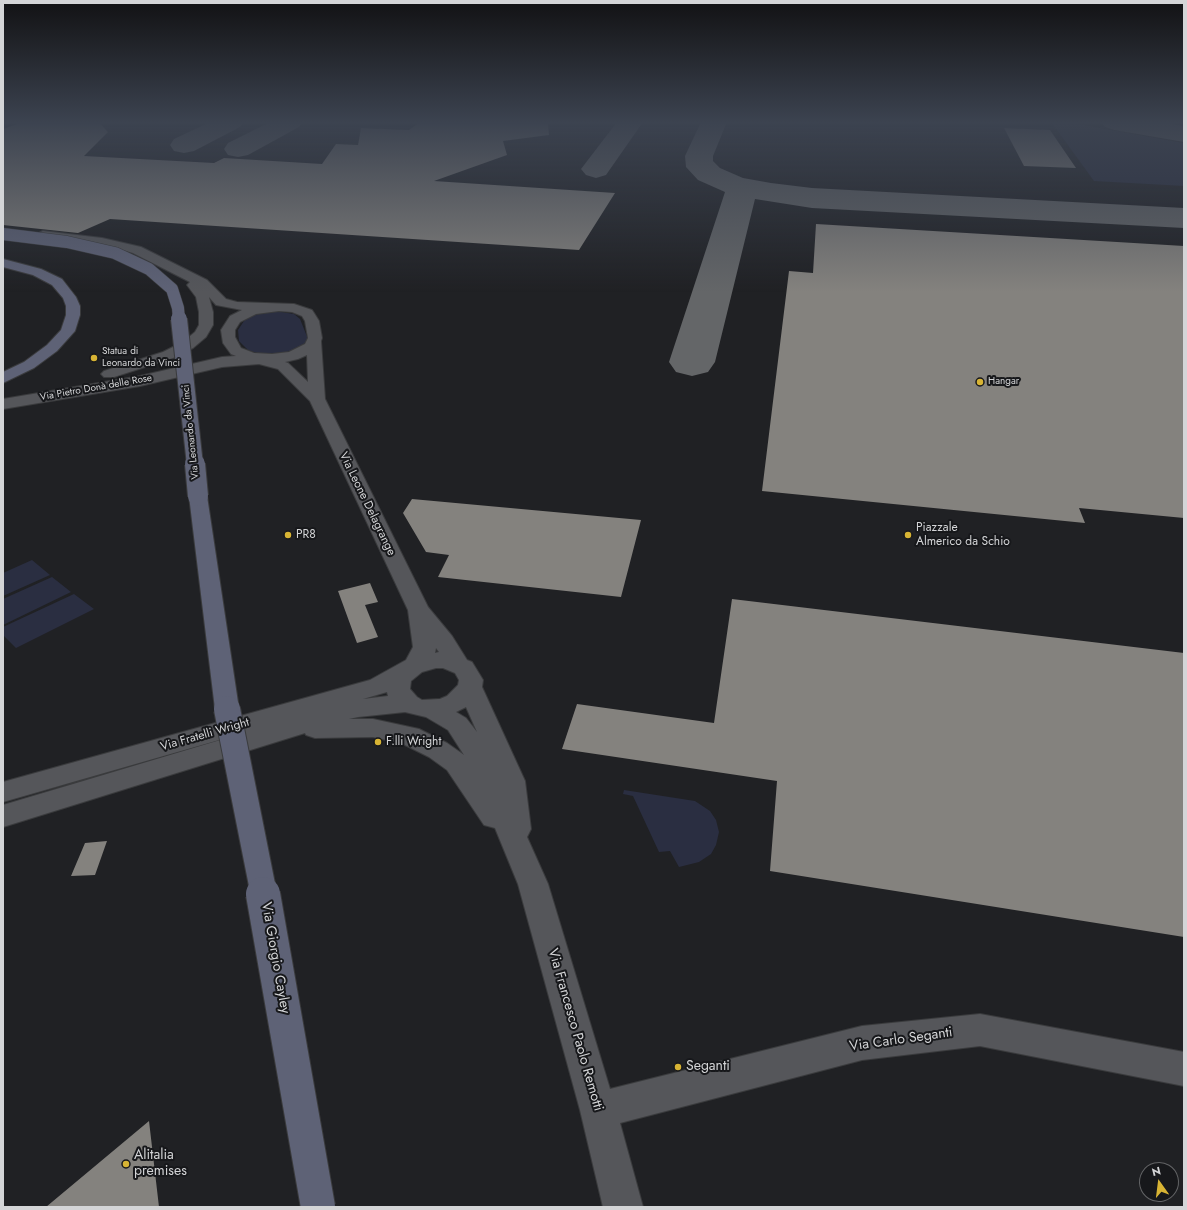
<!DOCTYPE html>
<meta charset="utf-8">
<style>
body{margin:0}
#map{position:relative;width:1187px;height:1210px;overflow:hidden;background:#202124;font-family:Jost,sans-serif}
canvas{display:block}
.frame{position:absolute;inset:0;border:4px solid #d4d5d7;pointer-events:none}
.north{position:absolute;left:1139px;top:1162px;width:40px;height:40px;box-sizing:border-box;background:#17181b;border:1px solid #636466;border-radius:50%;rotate:346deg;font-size:11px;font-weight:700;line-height:16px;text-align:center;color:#d4d5d7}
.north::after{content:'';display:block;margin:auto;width:14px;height:18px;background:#d8b434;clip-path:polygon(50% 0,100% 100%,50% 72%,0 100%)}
</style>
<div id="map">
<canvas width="1187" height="1210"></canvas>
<div class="frame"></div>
<div class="north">N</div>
</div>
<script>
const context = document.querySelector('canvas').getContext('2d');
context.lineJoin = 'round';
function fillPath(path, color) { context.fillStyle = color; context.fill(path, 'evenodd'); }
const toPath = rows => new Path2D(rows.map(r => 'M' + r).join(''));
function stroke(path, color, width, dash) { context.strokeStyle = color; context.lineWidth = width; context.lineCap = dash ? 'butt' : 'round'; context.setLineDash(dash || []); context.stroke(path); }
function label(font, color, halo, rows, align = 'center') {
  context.font = font + ' Jost,sans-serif'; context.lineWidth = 4; context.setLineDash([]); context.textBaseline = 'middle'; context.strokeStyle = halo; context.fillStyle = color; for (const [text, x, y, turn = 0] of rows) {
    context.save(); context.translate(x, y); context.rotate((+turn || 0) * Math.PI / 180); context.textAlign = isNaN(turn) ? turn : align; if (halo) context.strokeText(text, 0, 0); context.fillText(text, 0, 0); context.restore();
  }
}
fillPath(toPath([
 [1051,122,1067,122,1184,143,1184,186,1094,181],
 [275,311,294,314,300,319,308,339,303,346,294,351,276,354,260,354,248,350,239,341,238,330,246,318,254,314],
 [32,560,50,575,3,596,3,573],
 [52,577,71,592,3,625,3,599],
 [74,594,94,609,16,648,3,635,3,627],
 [624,790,695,801,710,811,716,820,719,832,716,845,711,854,699,862,679,867,670,851,659,852,633,796,623,794]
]), '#2a2e41');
fillPath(toPath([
 [210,122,244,122,240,127,194,151,184,153,174,151,170,145,174,139,210,122],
 [270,122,303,122,299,127,248,155,238,157,228,155,224,149,228,143,270,122],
 [617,122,643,122,606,175,596,178,586,175,581,169,617,122],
 [701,122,727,122,713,156,713,161,720,168,743,178,771,183,812,188,1184,208,1184,228,812,208,755,199,715,362,708,372,692,376,676,372,669,362,725,192,698,180,686,167,685,156,701,122],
 [1101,122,1161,122,1184,126,1184,142,1114,130,1105,127,1101,122]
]), '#646668');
fillPath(toPath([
 [23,122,99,122,108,132,84,156,214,163,224,158,322,164,336,144,358,145,361,128,409,130,420,122,548,122,549,135,503,141,507,155,434,181,615,193,579,250,110,219,78,233,3,225,3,129],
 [1004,128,1050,130,1076,168,1024,166],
 [816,224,1184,246,1184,518,1079,508,1085,523,762,491,789,271,813,273],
 [412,499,641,520,621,597,438,577,449,555,426,552,403,513],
 [370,583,378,602,365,605,378,637,357,643,338,591],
 [732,599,1184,653,1184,937,770,871,777,781,562,749,577,704,714,723],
 [107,841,95,875,71,876,85,843],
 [149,1121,159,1207,46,1207]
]), '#84827e');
const street = toPath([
 [43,231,102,238,141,247,207,280,226,299,237,302,294,304,312,310,314,313,319,321,322,338,321,341,325,399,428,607,452,636,467,660,472,662,483,680,482,687,525,781,531,829,527,837,548,884,610,1089,862,1026,980,1014,1184,1052,1184,1086,980,1046,862,1060,620,1123,643,1207,603,1207,580,1110,518,884,495,828,484,825,447,770,429,757,403,744,373,737,315,738,306,735,305,733,3,827,3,805,247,732,3,802,3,782,370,680,406,660,413,647,408,610,310,401,278,369,259,364,222,367,140,386,3,409,3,399,140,376,222,357,236,356,231,354,223,343,221,330,230,316,242,310,216,305,209,297,213,312,213,325,206,337,193,348,173,358,114,377,104,377,101,374,104,371,163,352,183,342,195,332,199,325,199,312,196,297,187,285,190,282,133,253,102,244,39,236,37,234,43,231],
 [279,311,292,312,302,316,305,321,308,338,305,344,289,352,272,354,254,353,241,348,235,337,235,330,240,322,256,314,279,311],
 [307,355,308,382,288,363,285,362,298,359,307,355],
 [436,648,439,652,435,653,436,648],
 [436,668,443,668,455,673,459,680,458,685,447,696,440,699,422,700,417,697,410,689,411,681,422,672,436,668],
 [387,692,388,696,363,699,387,692],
 [466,707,477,732,466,718,456,712,466,707],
 [405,712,426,717,448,730,464,755,447,743,419,729,373,719,349,719,358,717,405,712]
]);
const secondary = toPath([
 [3,259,41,269,62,279,76,297,80,306,80,315,75,331,57,351,34,368,3,383,3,372,24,362,47,345,61,330,66,315,66,306,63,298,52,285,33,275,3,267,3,259],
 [198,490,205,492,207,496,239,709,236,715,227,718,218,715,215,709,189,496,191,492,198,490]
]);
stroke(street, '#3a3b3d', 2);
stroke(secondary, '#3a3b3d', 2);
fillPath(street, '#55565a');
fillPath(secondary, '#5e6276');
const secondaryBridgeFar4 = toPath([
 [3,234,67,242,115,253,149,269,172,289,178,308,179,320]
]);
const secondaryBridgeFar3 = toPath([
 [179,319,195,465]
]);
const secondaryBridgeFar2 = toPath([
 [195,464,198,496]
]);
const secondaryBridgeFar1 = toPath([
 [227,709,264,895]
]);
const secondaryBridge = toPath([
 [263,894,318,1207]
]);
stroke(secondaryBridgeFar4, '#3a3b3d', 13, []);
stroke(secondaryBridgeFar3, '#3a3b3d', 18, []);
stroke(secondaryBridgeFar2, '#3a3b3d', 22, []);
stroke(secondaryBridgeFar1, '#3a3b3d', 28, []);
stroke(secondaryBridge, '#3a3b3d', 36, []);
stroke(secondaryBridgeFar4, '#5e6276', 12);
stroke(secondaryBridgeFar3, '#5e6276', 16);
stroke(secondaryBridgeFar2, '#5e6276', 20);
stroke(secondaryBridgeFar1, '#5e6276', 26);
stroke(secondaryBridge, '#5e6276', 34);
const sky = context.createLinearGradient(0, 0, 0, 292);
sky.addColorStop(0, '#121214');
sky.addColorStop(0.42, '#3c4350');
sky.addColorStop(1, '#3c435000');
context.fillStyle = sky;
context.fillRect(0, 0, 1187, 292);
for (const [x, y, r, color] of [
 [94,358,4,"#d8b434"],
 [980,382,4,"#d8b434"],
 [288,535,4,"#d8b434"],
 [908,535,4,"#d8b434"],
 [378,742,4,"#d8b434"],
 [678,1067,4,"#d8b434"],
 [126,1164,4,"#d8b434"]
]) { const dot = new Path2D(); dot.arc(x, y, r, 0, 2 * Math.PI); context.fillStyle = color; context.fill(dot); stroke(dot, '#17181b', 1.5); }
label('10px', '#d4d5d7', '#17181b', [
 ["Statua di",102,352],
 ["Leonardo da Vinci",102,364],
 ["Hangar",988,382]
], 'left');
label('10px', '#d4d5d7', '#17181b', [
 ["Via Pietro Donà delle Rose",96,388,-10],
 ["Via Leonardo da Vinci",191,432,-96]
]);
label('12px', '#d4d5d7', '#17181b', [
 ["Via Leone Delagrange",367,504,64],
 ["Via Fratelli Wright",205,735,-16]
]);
label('12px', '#d4d5d7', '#17181b', [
 ["Piazzale",916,528],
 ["Almerico da Schio",916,542],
 ["PR8",296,535],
 ["F.lli Wright",386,742]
], 'left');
label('14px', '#d4d5d7', '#17181b', [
 ["Via Giorgio Cayley",275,958,80],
 ["Via Francesco Paolo Remotti",575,1030,74],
 ["Via Carlo Seganti",901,1040,-8]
]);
label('14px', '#d4d5d7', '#17181b', [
 ["Seganti",686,1067],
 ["Alitalia",134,1156],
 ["premises",134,1172]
], 'left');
</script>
